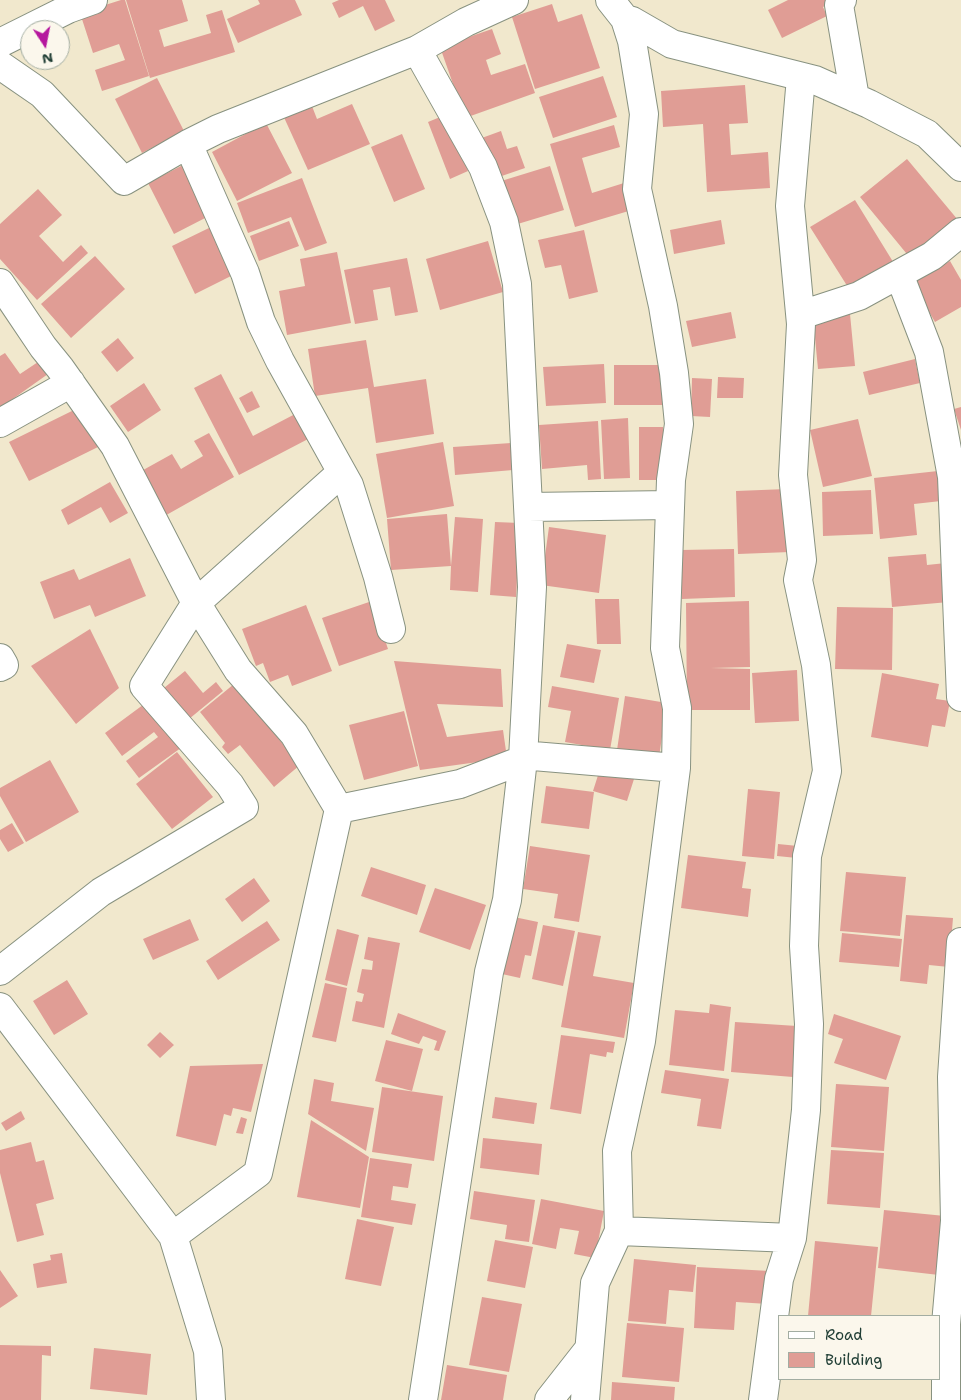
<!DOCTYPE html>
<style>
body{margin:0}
#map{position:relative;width:961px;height:1400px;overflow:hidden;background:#f1e8cd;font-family:"Shantell Sans",sans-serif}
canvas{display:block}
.legend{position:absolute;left:778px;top:1315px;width:162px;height:65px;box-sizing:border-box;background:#fbf7ec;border:1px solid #a3ada2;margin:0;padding:6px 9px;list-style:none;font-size:15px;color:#1f3d34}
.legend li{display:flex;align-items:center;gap:10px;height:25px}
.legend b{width:25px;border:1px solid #a3ada2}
.north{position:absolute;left:20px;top:20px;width:50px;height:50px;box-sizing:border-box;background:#fbf7ec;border:1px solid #a3ada2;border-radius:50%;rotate:169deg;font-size:14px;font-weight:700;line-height:20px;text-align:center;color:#1f3d34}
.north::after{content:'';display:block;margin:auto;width:18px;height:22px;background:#b5179e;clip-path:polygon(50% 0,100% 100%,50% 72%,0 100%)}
</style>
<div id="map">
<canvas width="961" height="1400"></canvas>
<ul class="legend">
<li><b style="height:6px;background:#fff"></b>Road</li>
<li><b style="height:14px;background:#e09d95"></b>Building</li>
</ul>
<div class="north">N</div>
</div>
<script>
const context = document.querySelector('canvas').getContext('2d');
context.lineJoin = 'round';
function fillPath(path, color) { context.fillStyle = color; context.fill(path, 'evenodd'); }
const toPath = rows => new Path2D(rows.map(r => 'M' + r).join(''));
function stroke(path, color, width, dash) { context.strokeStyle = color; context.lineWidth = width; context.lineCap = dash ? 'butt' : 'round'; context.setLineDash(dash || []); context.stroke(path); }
fillPath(toPath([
 [121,0,125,0,149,76,102,91,95,70,125,60,119,44,93,53,80,13],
 [126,0,182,0,188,21,159,30,164,47,211,33,206,15,222,10,235,52,150,78],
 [258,0,295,0,302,15,238,43,227,19,260,4],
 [339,0,385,0,395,21,375,31,363,6,339,18,332,3],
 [788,0,828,0,829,4,823,7,827,16,782,38,768,10],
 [552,4,558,22,582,14,600,68,535,89,512,17],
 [492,29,501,54,486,60,491,75,525,64,535,93,465,118,440,47],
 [603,76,617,117,553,138,539,97],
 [157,78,184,131,142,153,115,99],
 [745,85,748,123,729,124,731,155,768,152,770,188,707,192,703,124,663,127,661,91],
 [310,101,317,119,352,104,370,144,308,170,282,113],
 [445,115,468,171,450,179,428,122],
 [266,123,292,173,237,201,212,152],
 [614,125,620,147,582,158,592,193,624,183,632,210,575,227,550,144],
 [501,131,507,149,517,146,525,168,493,179,479,139],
 [402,134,425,189,394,202,371,147],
 [907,159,958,220,911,259,860,197],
 [183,165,209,216,174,234,148,183],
 [550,166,564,210,511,226,498,182],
 [302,178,327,243,305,251,291,217,248,233,237,203],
 [38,189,62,215,39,236,63,262,81,245,88,253,37,300,0,259,0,224],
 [855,200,895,265,851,292,810,227],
 [721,220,725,244,674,254,670,230],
 [289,221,299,246,259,261,250,236],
 [211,227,235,274,195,294,172,246],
 [584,230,598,292,569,299,561,265,545,268,538,240],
 [488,241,503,292,440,310,426,259],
 [337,252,351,323,287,335,279,291,305,286,300,259],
 [95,256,125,289,71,338,41,304],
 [407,258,418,312,395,316,390,287,373,290,378,320,355,324,344,270],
 [950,261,961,280,961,307,935,322,912,283],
 [731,312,736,338,692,347,686,321],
 [850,314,855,366,818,369,813,317],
 [118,338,134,358,117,372,101,352],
 [366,340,374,387,426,379,434,434,376,443,368,388,315,396,308,349],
 [5,353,20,374,38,362,48,374,0,408,0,356],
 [915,359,920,383,869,395,863,372],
 [604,364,606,403,546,406,543,367],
 [614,365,665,365,666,405,614,405],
 [221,374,253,436,297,413,310,438,239,475,194,388],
 [718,377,744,378,743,398,717,398],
 [692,378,712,379,710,417,691,416],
 [144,383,161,410,128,432,110,406],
 [252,391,260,407,247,413,239,398],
 [961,407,961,430,954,409],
 [78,408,98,447,29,481,9,442],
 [628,418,630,478,604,479,601,420],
 [858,419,872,476,823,487,810,430],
 [598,421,601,479,588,480,587,465,542,469,539,425],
 [639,427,663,427,664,480,639,480],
 [209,433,234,477,161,518,136,474,172,454,181,469,203,456,194,441],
 [443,442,454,506,387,518,376,454],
 [511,443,513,470,455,475,453,447],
 [938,471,941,501,914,504,917,535,880,539,874,478],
 [110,482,128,513,110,523,101,507,68,525,61,510],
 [787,489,790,552,738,554,736,491],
 [871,490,873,534,823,536,822,492],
 [447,514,451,566,455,517,483,519,478,592,450,590,451,566,391,570,387,519],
 [495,522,520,523,516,597,490,595],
 [549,527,606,535,599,593,541,585],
 [734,549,735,597,682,599,681,550],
 [926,554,927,565,946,563,949,602,892,607,888,557],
 [130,558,146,596,95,617,90,605,54,619,40,582,74,569,79,580],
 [595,599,619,599,621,644,597,644],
 [372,601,388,649,339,666,322,618],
 [749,601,750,667,711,668,750,669,750,710,687,710,686,603],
 [306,605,332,671,292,686,288,675,270,682,263,663,256,666,242,629],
 [837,607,893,608,892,670,835,669],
 [90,629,119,688,76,724,31,666],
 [567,644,601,650,594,683,560,677],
 [394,661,501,669,503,707,437,704,447,737,503,730,507,758,420,770],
 [797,670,799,721,755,723,752,673],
 [185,671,203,693,216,682,223,691,189,719,164,688],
 [882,673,939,684,936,699,950,701,945,727,932,725,928,747,871,737],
 [234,684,300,765,274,787,240,745,228,754,222,747,225,743,200,712],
 [552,686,619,698,610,750,565,742,571,711,548,707],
 [625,696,667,703,659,757,617,750],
 [151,699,185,745,139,778,126,761,158,737,154,732,122,756,105,733],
 [404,711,418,766,364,780,349,725],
 [177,752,213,797,172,829,136,784],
 [50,760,79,812,26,842,0,796,0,788],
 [600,769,634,779,627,801,593,791],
 [546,786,594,792,589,829,541,823],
 [748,789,780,792,774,859,742,856],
 [12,823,24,843,8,852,0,839,0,830],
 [778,844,798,846,797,858,777,856],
 [530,846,590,855,579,922,554,918,558,894,523,889],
 [688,855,746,862,742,888,751,889,748,917,681,908],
 [371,867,426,885,417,915,361,896],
 [846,872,906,877,900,936,840,931],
 [254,878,270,901,242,922,225,899],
 [435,888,486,905,470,950,419,932],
 [906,915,953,918,949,967,929,965,927,984,900,981],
 [514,917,538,922,531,956,525,955,520,978,502,974],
 [190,919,199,940,153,960,143,939],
 [267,921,280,940,218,980,206,961],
 [543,925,575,931,563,986,532,979],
 [337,929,359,935,347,986,325,980],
 [578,932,601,936,593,976,634,983,624,1038,561,1027],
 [842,933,902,939,899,967,839,962],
 [368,937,400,943,384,1028,352,1021,356,1001,362,1002,364,994,357,992,362,969,372,970,373,961,364,959],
 [67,980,88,1014,54,1035,33,1001],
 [325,983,347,988,336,1042,312,1037],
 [710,1004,731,1007,724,1071,669,1065,675,1010,709,1013],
 [398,1013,446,1031,439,1051,434,1050,437,1041,423,1036,419,1044,391,1034],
 [834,1014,901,1036,886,1080,834,1063,843,1039,828,1034],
 [735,1022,797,1026,793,1077,731,1072],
 [160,1032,174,1045,160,1058,147,1045],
 [561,1035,615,1042,613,1053,607,1052,606,1057,590,1054,581,1114,550,1109],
 [386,1040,423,1049,412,1091,375,1081],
 [263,1064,251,1112,233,1108,231,1116,224,1114,216,1146,176,1136,190,1066],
 [665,1070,729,1079,721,1129,697,1126,701,1099,661,1093],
 [314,1079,334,1083,331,1101,374,1108,366,1151,308,1114],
 [836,1084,889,1087,884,1151,831,1147],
 [382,1087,443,1096,434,1161,372,1152],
 [495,1097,537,1103,534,1124,492,1118],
 [21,1111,25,1119,6,1131,1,1123],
 [241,1117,247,1119,243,1134,236,1133],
 [311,1120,369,1157,360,1208,297,1197],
 [483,1138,542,1144,539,1175,480,1168],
 [31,1142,36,1162,44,1160,54,1199,36,1204,44,1235,17,1242,0,1173,0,1150],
 [831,1150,884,1153,880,1208,827,1204],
 [370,1158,412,1164,408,1188,393,1186,391,1200,416,1204,412,1225,361,1217],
 [474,1191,535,1200,529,1242,505,1239,507,1225,470,1219],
 [541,1199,604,1211,595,1258,574,1254,579,1231,560,1228,556,1249,532,1244],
 [884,1210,945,1216,939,1275,878,1268],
 [357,1219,394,1227,381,1286,345,1279],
 [495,1240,533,1247,525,1288,487,1281],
 [815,1241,878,1247,871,1316,808,1316],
 [62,1253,67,1283,37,1288,33,1264,51,1260,50,1255],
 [634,1259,696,1265,693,1292,669,1290,666,1324,628,1321],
 [697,1267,770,1271,768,1304,736,1302,734,1330,694,1328],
 [0,1270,18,1296,0,1308],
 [482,1297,522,1304,509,1372,469,1365],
 [627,1323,684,1328,679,1382,622,1377],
 [0,1345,51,1346,51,1356,42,1355,41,1400,0,1400],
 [94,1348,151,1354,147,1395,90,1389],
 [447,1365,507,1375,503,1400,441,1400],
 [612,1382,675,1387,674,1400,611,1400]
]), '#e09d95');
const street = toPath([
 [610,0,625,19,632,21,672,44,815,80,869,104,927,134,961,167],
 [842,0,839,5,855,98],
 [0,43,68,9,93,0],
 [417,50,483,167,504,222,517,284,532,587,523,759,507,900,489,972,423,1400],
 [0,65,42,94,124,181,188,144],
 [899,274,929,352,952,477,961,697],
 [0,283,43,347,60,368,115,446,196,603,238,670,294,734,339,809,258,1173,173,1236,208,1351,211,1400],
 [801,315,859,296,932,256,961,232],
 [0,423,71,383],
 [528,507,670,505],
 [391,629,378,577,349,485,280,361,261,322,245,273,188,144,218,129,417,50,466,22,514,0],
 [0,658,4,665,0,667],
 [339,809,460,784,533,756,676,768],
 [0,971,101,892,244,807,230,785,144,686,196,603,341,473],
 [0,1007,173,1236],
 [619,1231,617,1151,641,1041,676,768,677,708,665,648,671,480,679,424,674,373,663,306,637,189,644,114,632,41,625,19],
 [549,1400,589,1349],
 [585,1400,595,1283,619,1231,792,1238],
 [763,1400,779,1279,792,1238,806,1110,809,1024,804,946,807,856,827,771,816,665,798,580,802,560,793,475,801,324,790,206,801,77],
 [946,1400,946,1324,955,1221,952,1077,961,942]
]);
stroke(street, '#889280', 30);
stroke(street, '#fff', 28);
</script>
